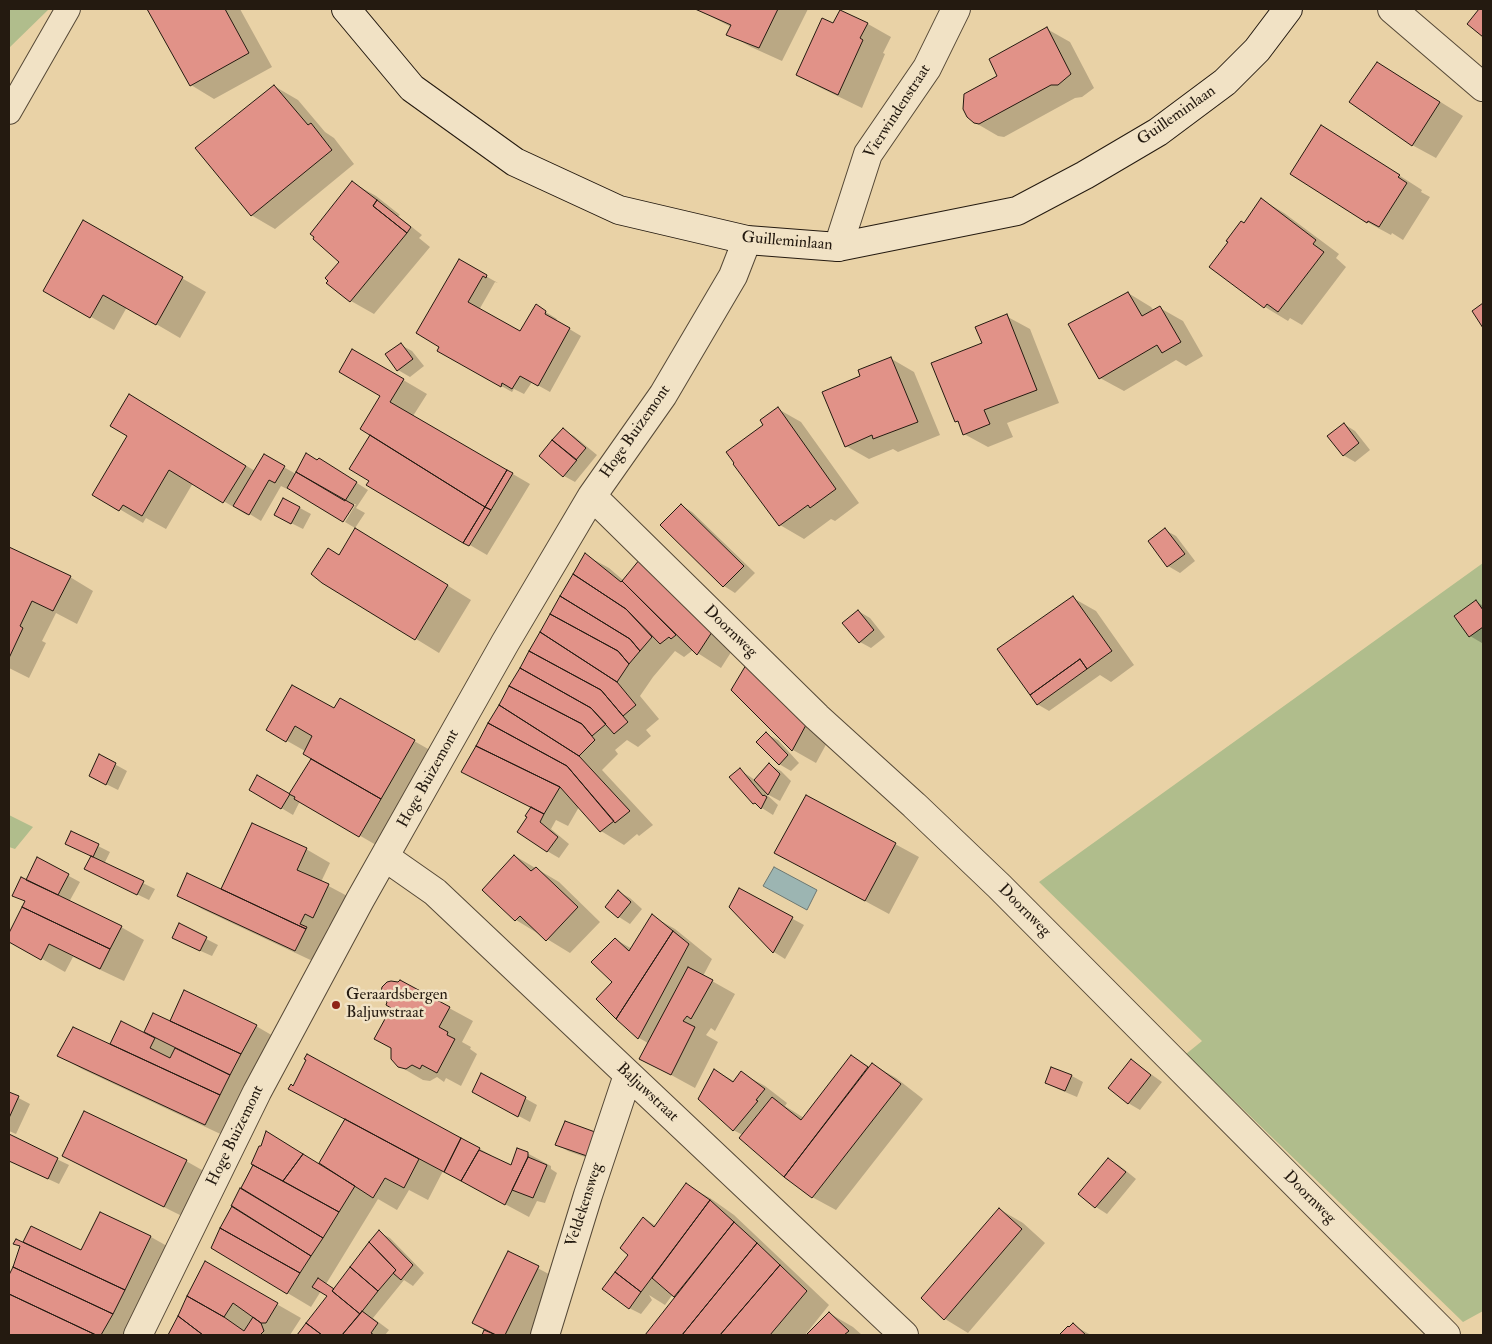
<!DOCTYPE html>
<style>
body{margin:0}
#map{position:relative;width:1492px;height:1344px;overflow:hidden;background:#e9d2a6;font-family:"IM FELL Double Pica",serif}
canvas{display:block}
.frame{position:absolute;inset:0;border:10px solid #241a10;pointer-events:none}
</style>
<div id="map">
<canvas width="1492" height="1344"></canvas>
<div class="frame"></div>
</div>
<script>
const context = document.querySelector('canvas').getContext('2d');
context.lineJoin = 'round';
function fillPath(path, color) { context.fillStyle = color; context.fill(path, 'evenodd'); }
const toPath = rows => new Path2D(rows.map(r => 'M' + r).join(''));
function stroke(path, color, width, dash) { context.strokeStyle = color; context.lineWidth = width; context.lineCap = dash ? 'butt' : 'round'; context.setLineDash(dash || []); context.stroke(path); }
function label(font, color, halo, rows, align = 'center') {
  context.font = font + ' "IM FELL Double Pica",serif'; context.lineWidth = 5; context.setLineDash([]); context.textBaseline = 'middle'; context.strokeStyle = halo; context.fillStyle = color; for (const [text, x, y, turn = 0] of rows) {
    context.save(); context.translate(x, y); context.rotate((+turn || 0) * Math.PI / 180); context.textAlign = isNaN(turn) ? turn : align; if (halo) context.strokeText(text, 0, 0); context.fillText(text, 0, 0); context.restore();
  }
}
fillPath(toPath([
 [9,9,49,9,9,48],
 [1483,563,1483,1311,1463,1322,1186,1054,1202,1041,1039,882],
 [9,815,33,827,15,849,9,847]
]), '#b0bd8c');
const water = toPath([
 [774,867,817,890,807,910,763,886,774,867]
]);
fillPath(water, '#9cb5b2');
stroke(water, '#6c7771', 1);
fillPath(toPath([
 [149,9,240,9,272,67,214,99,191,85],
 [697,9,808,9,782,61,751,47,728,34,731,27],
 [840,11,868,24,891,37,883,53,885,54,862,108,821,88,798,75,834,25],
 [1047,29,1070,42,1094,88,1082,97,1075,98,1004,137,998,136,974,122,999,77],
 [1378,63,1463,116,1436,158,1412,145],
 [274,86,298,100,325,132,334,138,354,164,275,229,251,215],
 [1344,140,1422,190,1421,192,1430,197,1403,240,1392,233,1391,235,1367,222],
 [353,183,376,196,400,215,398,216,422,235,419,238,430,247,374,314,351,301],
 [1261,199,1284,213,1339,254,1336,258,1346,267,1302,325,1290,318,1288,321,1265,307,1211,267,1230,242,1245,224],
 [84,222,206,292,180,338,127,307,114,330,44,290],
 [459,261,498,283,495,282,479,310,521,333,536,306,557,319,556,321,581,336,550,392,532,382,524,394,514,389,512,392,439,351],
 [1128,293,1151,307,1154,311,1160,308,1183,321,1203,356,1186,366,1176,360,1124,391,1100,378],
 [1006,316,1030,329,1059,403,1007,423,1013,437,988,447,964,434,960,424,956,421,983,343],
 [401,345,412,351,424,366,410,377,398,370],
 [890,358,914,372,940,435,898,452,893,449,869,459,846,446],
 [376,364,427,394,413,416,530,484,487,555,367,485,370,480,372,434,382,395],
 [153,409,255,471,264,456,296,474,318,462,330,466,368,490,356,508,365,513,355,528,345,522,356,504,353,504,343,521,288,487,287,489,281,486,261,521,248,513,247,515,193,483,166,529,146,518,143,523,94,494],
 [778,409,801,422,859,503,835,521,831,519,804,539,780,525,735,464],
 [1344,424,1355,431,1370,450,1355,462,1343,455],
 [563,430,574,436,597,455,575,482,564,476],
 [681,505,692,512,755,573,735,593,724,586,661,525],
 [300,508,311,514,303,529,287,521],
 [1165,530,1176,536,1195,561,1180,573,1168,566],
 [379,543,471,600,439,653,323,582,340,556],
 [9,549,70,577,93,591,77,624,56,613,42,641,46,643,29,678,9,668],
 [585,555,609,568,624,581,735,646,721,668,693,650,684,657,675,651,653,677,640,696,659,719,646,730,651,736,638,747,627,740,615,750,618,754,602,770,653,825,639,836,637,834,624,845,601,831,579,807,568,826,556,820,551,829,569,844,559,858,547,851,529,817,532,808,462,772],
 [1073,598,1096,611,1134,665,1111,682,1100,675,1049,711,1037,704],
 [1476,601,1483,606,1483,641,1482,643,1470,636],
 [858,611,870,618,885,637,871,648,860,642],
 [747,667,829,739,816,763,793,750,733,690],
 [335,710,414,741,437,754,383,849,300,801,293,815,251,790,258,777,290,795,313,759,305,751,268,730],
 [766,734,778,740,799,763,791,771,779,764],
 [100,756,127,771,118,790,102,782],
 [770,765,781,771,791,781,780,801,765,793,778,805,773,815,754,803,740,770,755,780],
 [72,833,110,852,104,864,155,889,149,900,97,875,92,856],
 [895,844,919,857,889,914,776,853],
 [306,849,330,863,321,882,351,898,337,930,329,926,323,938,330,942,319,964,202,909,178,895,222,891],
 [515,856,559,882,600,922,570,953,516,920],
 [37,859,80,882,69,902,121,927,144,940,124,981,73,957,65,972,9,940,9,935,26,902,14,895,27,881],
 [739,890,804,925,785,959,774,952,730,907],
 [619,892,630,898,642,909,630,924,619,917],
 [652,916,675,929,712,959,703,976,735,994,715,1031,711,1028,706,1035,718,1042,695,1088,640,1058,648,1043,639,1038,598,999,614,982,615,939,632,949],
 [179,925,218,945,212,956,185,944],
 [449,1008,473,1021,462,1042,471,1047,470,1049,477,1054,461,1086,446,1078,444,1082,437,1077,430,1081,423,1080,399,1066],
 [154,1014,170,1022,256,1026,280,1040,229,1138,82,1069,59,1056,110,1045,121,1023,145,1034],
 [852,1056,870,1067,872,1064,896,1078,923,1099,836,1210,812,1197,785,1176,743,1135,733,1130,715,1070,735,1082,741,1073,765,1086,787,1103,785,1106,804,1118],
 [1131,1060,1162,1082,1140,1110,1128,1103],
 [482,1074,537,1105,530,1122,485,1098],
 [1072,1076,1083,1082,1077,1097,1058,1089,1047,1083],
 [9,1093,30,1104,16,1134,9,1131],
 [346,1120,480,1149,491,1155,490,1157,511,1167,527,1153,551,1166,551,1169,557,1173,545,1203,537,1201,529,1217,443,1171,428,1200,409,1190,397,1210,378,1199,326,1284,335,1289,379,1232,390,1238,424,1273,413,1286,404,1280,373,1318,389,1330,385,1335,299,1335,329,1296,321,1291,311,1307,212,1248,268,1133,319,1164],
 [566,1122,599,1162,568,1151,556,1144],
 [9,1136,69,1165,59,1184,9,1161],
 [64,1156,186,1161,209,1174,188,1219,87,1169],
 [1109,1159,1120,1166,1136,1179,1107,1214,1096,1207,1080,1194],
 [686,1185,710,1198,734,1215,829,1305,805,1335,646,1335,676,1297,673,1294,665,1305,649,1295,652,1300,641,1314,629,1308,630,1255,644,1218,656,1226],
 [999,1209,1023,1223,1045,1243,968,1333,945,1319,922,1298],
 [101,1213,151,1237,174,1250,131,1335,9,1335,9,1278,22,1247,15,1243,24,1244,32,1228,82,1252],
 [509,1253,562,1281,535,1335,483,1335],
 [205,1263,301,1318,290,1335,170,1335],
 [829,1313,853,1327,862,1335,808,1335],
 [1073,1325,1091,1335,1061,1335,1068,1328]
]), '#0003');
const building = toPath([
 [147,9,225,9,249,53,190,86,147,9],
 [695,9,778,9,759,48,726,35,731,25,695,9],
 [1479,9,1483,9,1483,37,1467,24,1479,9],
 [840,10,868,23,860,38,863,40,838,95,796,75,822,18,833,23,840,10],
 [1047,27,1071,74,1058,85,1051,85,979,124,974,123,967,117,963,109,964,94,997,76,989,59,1047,27],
 [1377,62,1440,102,1412,146,1349,102,1377,62],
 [274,85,308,125,311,123,332,150,251,216,195,148,274,85],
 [1321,125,1400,175,1398,177,1407,183,1379,227,1368,221,1367,223,1290,174,1321,125],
 [352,181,377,200,373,206,407,233,350,302,326,283,328,281,325,278,339,262,313,239,314,237,310,234,352,181],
 [1261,198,1316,240,1313,244,1324,252,1278,312,1267,304,1264,308,1209,267,1228,242,1226,241,1241,221,1244,223,1261,198],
 [377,200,411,227,407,233,373,206,377,200],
 [83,220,183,277,156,325,103,295,90,318,43,291,83,220],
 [459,259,487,275,486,278,483,276,468,302,520,331,536,304,546,311,545,314,570,328,538,386,520,376,512,389,502,383,501,387,437,351,439,347,416,333,459,259],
 [1128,292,1142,316,1160,306,1181,342,1162,353,1157,345,1099,379,1068,324,1128,292],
 [1483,303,1483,328,1472,311,1483,303],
 [1007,314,1037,390,984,410,990,424,963,435,958,421,955,422,931,363,982,343,975,327,1007,314],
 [401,343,413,359,397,371,385,354,401,343],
 [352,349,404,379,390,402,507,470,485,507,360,429,380,396,339,372,352,349],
 [891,357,918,422,873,439,872,435,845,447,822,392,860,376,858,370,891,357],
 [129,394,246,466,223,503,169,470,142,516,123,505,119,511,92,495,127,436,110,426,129,394],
 [778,407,836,489,810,508,808,505,779,526,733,464,734,463,726,452,763,425,760,420,778,407],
 [1344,423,1359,443,1343,456,1327,436,1344,423],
 [563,428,586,448,576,460,552,440,563,428],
 [370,435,485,507,463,543,366,485,369,481,349,469,370,435],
 [552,440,577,460,563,477,539,456,552,440],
 [306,453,317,460,319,458,357,482,345,501,296,472,306,453],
 [264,454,285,466,275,483,269,480,249,515,233,506,264,454],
 [507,470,513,473,491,510,485,507,507,470],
 [296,472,354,505,343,522,287,488,296,472],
 [283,498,300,507,291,524,274,515,283,498],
 [681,504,744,566,723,587,660,525,681,504],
 [485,507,491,510,469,546,463,543,485,507],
 [355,528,448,585,415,640,322,583,311,574,328,548,339,555,355,528],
 [1165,528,1185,554,1167,567,1148,541,1165,528],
 [9,547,71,576,53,611,32,601,20,626,23,628,9,658,9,547],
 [585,553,621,582,622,581,676,635,671,639,669,637,660,644,626,609,573,574,585,553],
 [640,559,712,632,697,655,622,581,640,559],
 [573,574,626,609,652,637,640,651,630,639,560,596,573,574],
 [560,596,630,639,640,651,629,664,618,651,550,614,560,596],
 [1073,596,1112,651,1087,669,1080,659,1030,695,997,649,1073,596],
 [1476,600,1483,610,1483,627,1469,637,1454,616,1476,600],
 [858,610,874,630,859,643,842,623,858,610],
 [550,614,618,651,629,664,617,682,540,632,550,614],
 [540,632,617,682,636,705,623,716,601,690,529,651,540,632],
 [529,651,601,690,628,722,614,734,591,708,520,668,529,651],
 [1080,659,1087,669,1037,705,1030,695,1080,659],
 [746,665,806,725,792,751,731,690,746,665],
 [520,668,591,708,606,724,592,736,582,724,509,686,520,668],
 [292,685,334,708,340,698,415,740,381,799,303,754,312,736,295,726,286,742,266,730,292,685],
 [509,686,582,724,595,740,579,756,499,705,509,686],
 [499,705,579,756,630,811,615,823,567,766,488,723,499,705],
 [488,723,567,766,614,821,600,832,560,787,476,746,488,723],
 [766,732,788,755,779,765,756,742,766,732],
 [476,746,560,787,544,814,461,772,476,746],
 [99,754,116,763,106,785,89,776,99,754],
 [311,759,381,799,359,837,294,799,295,797,289,794,311,759],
 [769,763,780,774,768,795,754,780,769,763],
 [740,768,763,796,764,795,767,797,761,809,755,803,753,804,729,777,740,768],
 [257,775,290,794,281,809,249,790,257,775],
 [806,795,896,843,865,901,774,853,806,795],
 [531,807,544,814,540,822,558,837,547,852,517,832,527,817,525,816,531,807],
 [252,823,307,848,297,870,329,884,313,918,305,914,300,924,307,927,306,929,221,889,252,823],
 [71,831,99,844,93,857,65,844,71,831],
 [514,855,531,871,536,867,578,907,546,941,520,916,515,921,482,890,514,855],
 [91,856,144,881,137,895,84,869,91,856],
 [37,857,69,874,58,895,26,880,37,857],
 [187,873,306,929,295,951,177,896,187,873],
 [21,877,122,926,110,949,22,907,25,901,12,896,21,877],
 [739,888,793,917,773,953,729,907,739,888],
 [618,890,631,902,618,918,605,907,618,890],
 [22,907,110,949,100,969,49,944,41,960,9,942,9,933,22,907],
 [652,914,673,931,616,1019,596,999,612,982,591,962,615,938,629,951,652,914],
 [179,923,207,937,200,951,172,938,179,923],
 [673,931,689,944,638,1039,616,1019,673,931],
 [688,967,713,980,691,1019,687,1016,683,1021,695,1027,671,1075,639,1059,688,967],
 [400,980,450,1007,439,1027,448,1032,447,1035,455,1039,437,1073,422,1065,420,1069,412,1065,406,1069,398,1067,391,1059,391,1048,374,1039,391,1008,386,1005,387,1002,383,998,381,992,382,987,387,982,391,981,398,982,400,980],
 [184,990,257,1025,241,1054,170,1021,184,990],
 [153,1013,241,1054,230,1075,144,1032,153,1013],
 [121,1021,155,1038,150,1048,170,1058,175,1048,230,1075,220,1095,110,1044,121,1021],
 [73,1027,220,1095,205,1125,57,1056,73,1027],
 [307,1054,461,1138,444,1172,288,1089,291,1084,293,1086,306,1060,304,1059,307,1054],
 [851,1055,868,1067,784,1177,739,1138,772,1097,801,1120,851,1055],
 [1131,1059,1151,1075,1128,1104,1108,1088,1131,1059],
 [872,1063,901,1084,812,1198,784,1177,872,1063],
 [1051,1067,1072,1075,1065,1091,1045,1083,1051,1067],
 [714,1069,733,1082,741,1071,765,1089,756,1100,758,1101,733,1131,698,1099,714,1069],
 [481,1073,526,1097,518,1117,472,1092,481,1073],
 [9,1092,19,1096,9,1118,9,1092],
 [84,1111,187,1160,164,1207,62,1156,84,1111],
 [345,1119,419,1159,404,1188,385,1178,373,1198,319,1163,345,1119],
 [565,1121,595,1132,587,1156,555,1145,565,1121],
 [266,1131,303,1154,283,1181,251,1164,259,1146,261,1146,266,1131],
 [9,1134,58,1158,48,1179,9,1161,9,1134],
 [461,1138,480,1148,461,1181,444,1172,461,1138],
 [517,1148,528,1152,528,1157,505,1205,461,1181,479,1150,511,1165,517,1148],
 [303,1154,355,1186,339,1212,283,1181,303,1154],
 [528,1157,547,1165,533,1198,512,1190,528,1157],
 [1108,1158,1126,1172,1095,1208,1078,1194,1108,1158],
 [253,1165,339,1212,323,1238,241,1188,253,1165],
 [686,1183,710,1200,641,1292,615,1272,628,1255,620,1248,643,1217,654,1227,686,1183],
 [240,1188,323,1238,311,1256,231,1206,240,1188],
 [710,1200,734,1222,674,1297,652,1278,710,1200],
 [232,1206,311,1256,300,1273,220,1228,232,1206],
 [999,1208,1022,1229,944,1320,921,1298,999,1208],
 [100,1212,151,1236,125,1290,23,1242,31,1226,81,1250,100,1212],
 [734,1222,757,1243,682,1335,645,1335,734,1222],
 [220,1228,300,1273,287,1294,211,1248,220,1228],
 [379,1230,413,1265,401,1280,393,1273,396,1270,369,1242,379,1230],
 [16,1239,125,1290,113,1314,13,1267,20,1246,13,1244,16,1239],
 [369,1242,396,1270,378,1291,350,1267,369,1242],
 [757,1243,780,1265,720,1335,682,1335,757,1243],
 [508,1251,539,1266,505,1335,496,1335,472,1323,508,1251],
 [205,1261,278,1303,266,1323,261,1323,233,1303,224,1317,187,1296,205,1261],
 [780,1265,807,1291,770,1335,720,1335,780,1265],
 [13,1267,113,1314,101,1335,96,1335,9,1294,9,1275,13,1267],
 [350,1267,378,1291,360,1314,332,1291,350,1267],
 [615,1272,641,1292,629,1309,602,1289,615,1272],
 [318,1278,334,1289,332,1291,360,1314,342,1335,322,1335,306,1323,327,1296,312,1287,318,1278],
 [9,1294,96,1335,9,1335,9,1294],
 [187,1296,224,1317,244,1331,253,1317,261,1323,264,1331,260,1335,203,1335,178,1316,187,1296],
 [362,1311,378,1323,371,1333,374,1335,342,1335,362,1311],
 [829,1312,849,1331,844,1335,806,1335,829,1312],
 [178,1316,203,1335,168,1335,178,1316],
 [306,1323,322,1335,297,1335,306,1323],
 [1073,1323,1086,1335,1059,1335,1068,1326,1069,1327,1073,1323],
 [484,1330,496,1335,482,1335,484,1330]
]);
fillPath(building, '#e19288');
stroke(building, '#241a10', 1);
const service = toPath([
 [9,112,68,9]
]);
const minor = toPath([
 [1392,9,1483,87],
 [838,247,868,154,927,68,956,9],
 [592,496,817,717,914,805,999,886,1446,1335],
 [385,857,435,892,904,1335],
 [138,1335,257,1092,360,900,505,643,592,496,663,395,733,276,747,240],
 [545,1335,588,1195,628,1075]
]);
const secondary = toPath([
 [346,9,412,88,515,162,619,210,747,240,838,247,1017,211,1085,175,1158,132,1225,82,1257,50,1288,9]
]);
stroke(service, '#554836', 26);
stroke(minor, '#554836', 30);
stroke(secondary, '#241a10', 30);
stroke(service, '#f1e2c5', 24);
stroke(minor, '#f1e2c5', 28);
stroke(secondary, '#f1e2c5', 28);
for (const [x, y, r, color] of [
 [336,1005,5,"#8f2418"]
]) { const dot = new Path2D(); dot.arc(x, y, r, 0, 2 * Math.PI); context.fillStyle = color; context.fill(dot); stroke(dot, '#f1e2c5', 2); }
label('16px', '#241a10', '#f1e2c5', [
 ["Vierwindenstraat",898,112,-57],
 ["Guilleminlaan",1177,116,-35],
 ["Guilleminlaan",787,242,5],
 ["Hoge Buizemont",636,432,-55],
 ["Doornweg",730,632,44],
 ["Hoge Buizemont",429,779,-61],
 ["Doornweg",1024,911,45],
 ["Baljuwstraat",647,1093,43],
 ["Hoge Buizemont",236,1136,-64],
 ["Doornweg",1309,1198,45],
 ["Veldekensweg",585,1205,-72]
]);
label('16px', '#241a10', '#f1e2c5', [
 ["Geraardsbergen",346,996],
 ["Baljuwstraat",346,1014]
], 'left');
</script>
